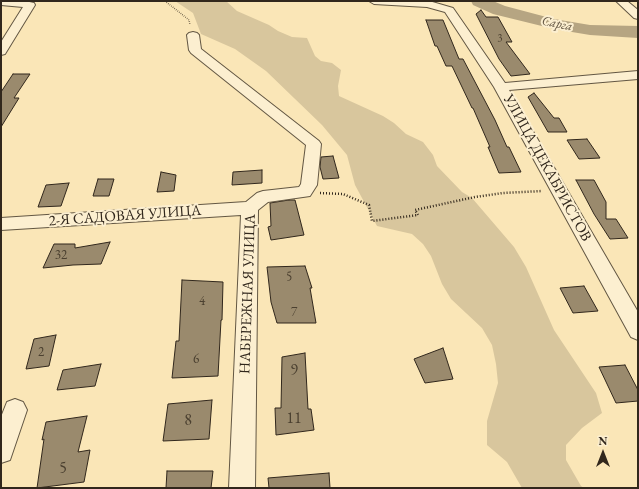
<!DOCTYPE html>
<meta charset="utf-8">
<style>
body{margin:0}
#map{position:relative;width:639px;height:489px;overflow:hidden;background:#fae6b7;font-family:"EB Garamond",serif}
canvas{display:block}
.frame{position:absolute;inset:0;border:2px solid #31271c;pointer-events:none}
.north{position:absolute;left:583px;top:433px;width:40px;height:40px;-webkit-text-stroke:3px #fcefd0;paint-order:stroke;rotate:0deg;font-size:11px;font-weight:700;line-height:16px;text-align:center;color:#31271c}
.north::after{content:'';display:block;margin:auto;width:14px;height:18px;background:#31271c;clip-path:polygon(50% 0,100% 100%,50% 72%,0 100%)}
</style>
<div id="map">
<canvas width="639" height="489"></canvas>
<div class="frame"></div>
<div class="north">N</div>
</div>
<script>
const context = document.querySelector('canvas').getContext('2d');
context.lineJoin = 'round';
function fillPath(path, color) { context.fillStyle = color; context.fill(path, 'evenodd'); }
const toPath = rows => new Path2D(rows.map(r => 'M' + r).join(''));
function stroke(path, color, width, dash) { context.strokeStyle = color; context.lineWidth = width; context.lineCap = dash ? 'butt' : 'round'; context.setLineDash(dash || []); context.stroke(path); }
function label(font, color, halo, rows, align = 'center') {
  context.font = font + ' "EB Garamond",serif'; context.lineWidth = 4; context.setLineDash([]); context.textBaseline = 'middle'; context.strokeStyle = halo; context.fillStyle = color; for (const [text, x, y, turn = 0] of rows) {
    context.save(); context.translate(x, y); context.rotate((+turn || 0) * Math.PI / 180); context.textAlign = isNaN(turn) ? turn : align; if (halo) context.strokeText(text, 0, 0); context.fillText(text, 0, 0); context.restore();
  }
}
fillPath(toPath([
 [175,1,226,1,237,11,269,25,278,31,292,37,307,38,315,56,321,61,332,63,341,70,338,86,339,96,383,116,394,123,406,134,423,142,433,155,437,166,462,192,472,198,514,247,526,267,554,330,596,393,602,413,582,428,566,445,566,460,581,486,584,488,522,488,507,462,487,445,487,421,498,383,496,364,492,345,482,328,451,299,442,284,431,256,423,244,412,234,377,226,355,185,347,155,322,125,266,71,235,49,201,34,193,13]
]), '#d8c69d');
fillPath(toPath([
 [471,1,493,1,505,6,554,19,590,25,638,26,638,38,590,35,554,29,493,14,473,5,471,1]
]), '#b6a582');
const building = toPath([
 [481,10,486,17,498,17,512,42,506,42,530,74,511,76,499,59,476,14,481,10],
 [426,20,443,20,459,59,463,59,495,120,507,147,509,147,521,172,499,173,488,147,490,147,473,108,472,108,452,66,446,66,437,46,435,46,426,20],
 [13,74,30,74,14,98,19,98,1,127,1,92,13,74],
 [534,93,554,118,559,118,567,132,548,132,528,97,534,93],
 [587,139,600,158,579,159,567,140,587,139],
 [333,156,339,178,323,179,320,167,321,157,333,156],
 [262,170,262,183,232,185,233,172,262,170],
 [161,172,176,175,174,191,157,192,161,172],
 [98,179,114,179,109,196,93,196,98,179],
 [576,180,594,180,606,202,606,219,616,219,628,238,610,239,594,214,576,180],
 [69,183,61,206,38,207,46,185,69,183],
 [289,200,295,200,304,235,271,240,268,227,271,226,270,203,289,200],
 [110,242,101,264,73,265,43,268,54,244,75,244,75,248,110,242],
 [305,266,312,288,310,288,316,323,277,323,271,302,267,267,305,266],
 [182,280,223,282,222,320,221,320,218,376,172,378,176,341,179,341,182,280],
 [584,286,598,311,573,313,560,288,584,286],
 [56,335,49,366,26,369,34,339,56,335],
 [443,348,453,379,425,383,414,359,443,348],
 [305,353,308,409,311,409,314,430,276,435,275,408,281,408,282,357,305,353],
 [101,364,95,386,57,390,63,370,101,364],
 [625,365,638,390,638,401,616,403,599,367,625,365],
 [212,400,209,439,163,441,168,404,212,400],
 [87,416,78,452,90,450,84,482,37,488,44,439,42,440,46,422,87,416],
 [167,471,213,471,211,488,166,488,167,471],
 [329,473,330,488,269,488,268,478,329,473]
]);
fillPath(building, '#9a8a6d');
stroke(building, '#31271c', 1);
const street = toPath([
 [1,1,25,1,34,3,35,5,5,54,1,55,1,42,23,7,1,5,1,1],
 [369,1,429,1,453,8,505,83,638,71,638,79,509,90,638,312,638,340,631,337,494,87,445,12,427,7,374,4,369,1],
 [616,1,627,1,638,10,638,19,634,18,616,1],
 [193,32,197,33,199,35,201,49,319,141,321,144,317,185,310,196,268,202,258,210,255,488,229,488,241,215,1,230,1,218,246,202,257,193,263,191,299,187,301,184,306,145,191,53,189,50,187,35,189,33,193,32],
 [15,399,23,402,27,410,10,460,1,463,1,417,7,402,15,399]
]);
stroke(street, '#635743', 2);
stroke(toPath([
 [165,1,189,20,190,25]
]), '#31271c', 1.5, [0.5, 1.5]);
stroke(toPath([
 [320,193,343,194,369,205,372,221,418,215,415,210,475,197,503,193,542,191]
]), '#31271c', 2.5, [1, 2]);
fillPath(street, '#fcefd0');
label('11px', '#4b4030', null, [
 ["3",500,39]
]);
label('italic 13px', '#605340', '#fcefd0', [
 ["Сарга",557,24,11]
]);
label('13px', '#4b4030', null, [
 ["32",61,255],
 ["5",289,277],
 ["4",202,301],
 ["7",294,312],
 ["2",41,352],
 ["6",196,359]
]);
label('15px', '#31271c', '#fcefd0', [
 ["УЛИЦА ДЕКАБРИСТОВ",547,168,61],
 ["2-Я САДОВАЯ УЛИЦА",125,216,-4],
 ["НАБЕРЕЖНАЯ УЛИЦА",248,294,-88]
]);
label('16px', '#4b4030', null, [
 ["9",294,371],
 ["11",294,419],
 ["8",188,421],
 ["5",63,469]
]);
</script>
